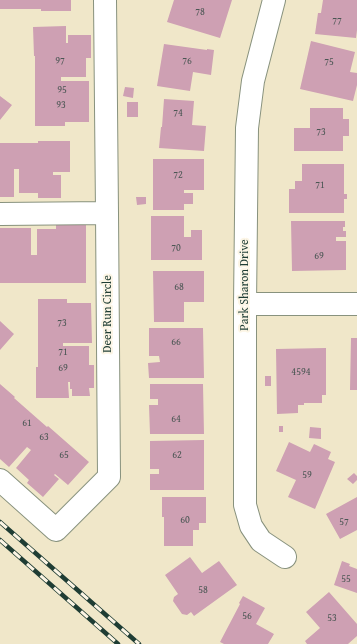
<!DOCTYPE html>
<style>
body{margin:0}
canvas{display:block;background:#f0e7c9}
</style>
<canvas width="357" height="644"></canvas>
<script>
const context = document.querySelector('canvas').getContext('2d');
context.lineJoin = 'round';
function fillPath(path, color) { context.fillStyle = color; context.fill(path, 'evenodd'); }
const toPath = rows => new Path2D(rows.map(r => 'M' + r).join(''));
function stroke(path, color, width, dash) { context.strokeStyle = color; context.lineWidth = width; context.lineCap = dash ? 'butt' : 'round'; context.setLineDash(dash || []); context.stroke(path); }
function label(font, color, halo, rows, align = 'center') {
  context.font = font + ' "Gentium Book Plus",serif'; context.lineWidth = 4; context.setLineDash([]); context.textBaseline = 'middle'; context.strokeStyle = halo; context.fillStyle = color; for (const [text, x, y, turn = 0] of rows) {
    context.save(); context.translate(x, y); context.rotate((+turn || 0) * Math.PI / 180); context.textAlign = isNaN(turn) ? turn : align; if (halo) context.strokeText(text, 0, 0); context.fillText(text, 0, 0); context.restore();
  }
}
fillPath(toPath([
 [0,0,71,0,71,11,41,11,41,9,0,9],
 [174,0,232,0,220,38,167,22],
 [323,0,357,0,357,30,356,38,315,34,318,13,321,13],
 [66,26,66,43,68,43,68,35,91,35,91,58,86,58,86,77,61,77,61,81,89,81,89,122,65,122,65,126,35,126,35,56,34,56,33,27],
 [311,41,355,52,350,72,357,73,357,85,353,101,300,89],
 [164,44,207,50,207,49,214,50,211,75,193,72,190,91,157,86],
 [125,87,134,88,133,98,123,96],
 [0,96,12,105,0,120],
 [164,99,194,101,192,125,206,126,204,151,159,148,161,127,162,127],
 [127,102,138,102,138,117,127,117],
 [310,108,343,108,343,119,349,119,349,136,343,136,343,151,294,151,294,128,310,128],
 [38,141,70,141,70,172,53,172,53,175,61,175,61,198,38,198,38,193,19,193,19,169,14,169,14,197,0,197,0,143,38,143],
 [153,159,204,159,204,190,184,190,184,193,193,193,193,204,184,204,184,210,153,210],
 [302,164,344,164,344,194,347,194,347,199,344,199,344,213,289,213,289,189,295,189,295,181,302,181],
 [136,197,146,197,146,204,137,205],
 [151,216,184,216,184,237,191,237,191,230,202,230,202,260,151,260],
 [291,221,345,221,345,227,343,227,343,231,346,231,346,237,336,237,336,241,346,241,346,270,292,271],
 [56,225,86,225,86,283,0,283,0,228,31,228,31,255,37,255,37,229,56,229],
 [153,271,204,271,204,302,184,302,184,322,154,322],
 [38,299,67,299,67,303,91,303,92,343,63,343,63,346,89,346,89,365,94,365,94,388,89,388,90,396,72,396,72,389,70,389,70,382,68,382,69,398,36,398,36,367,38,367],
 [0,321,14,334,0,350],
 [149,328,203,328,204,378,149,378,148,363,160,362,159,356,149,356],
 [351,338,357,338,357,390,350,390],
 [326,348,326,395,322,395,322,403,304,403,304,405,298,405,298,413,277,414,276,349],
 [265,376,271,376,271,386,265,386],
 [0,384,15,397,14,398,47,427,48,426,89,462,68,485,55,474,54,475,59,479,43,497,27,483,29,480,16,468,31,450,27,447,9,467,0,459],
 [150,384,203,384,204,434,150,434,149,405,158,405,158,399,150,399],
 [279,426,283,426,283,432,279,432],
 [310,427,321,428,321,439,309,438],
 [204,440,204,490,150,490,150,474,159,474,159,469,150,469,150,441],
 [289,442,310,452,314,444,331,452,328,459,335,462,315,509,288,497,296,480,276,471],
 [354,473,357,476,357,480,353,484,347,479],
 [162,497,206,497,206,523,199,523,199,530,193,530,193,546,164,546,164,517,162,517],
 [357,497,357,530,340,539,326,514],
 [190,557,202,573,219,561,237,585,194,616,191,612,187,615,182,614,173,601,174,597,178,594,165,575],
 [342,561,350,564,349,566,357,569,357,593,334,585],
 [329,592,357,624,357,636,348,644,307,644,305,641,320,628,306,612],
 [243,596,265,608,256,624,274,634,268,644,224,644,220,642,240,604,239,603]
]), '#cea0b3');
const minor = toPath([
 [274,0,253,81,247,128,245,304,245,505,251,526,261,541,285,557],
 [0,214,107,213],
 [245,304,357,304],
 [0,480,56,530,109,477,107,213,105,0]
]);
stroke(minor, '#88927e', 24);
stroke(minor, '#fff', 22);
const rail = toPath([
 [0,522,139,644],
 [0,540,118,644]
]);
stroke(rail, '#1f3d34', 4.5);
stroke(rail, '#fcf5e5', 3, [9]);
label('10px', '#4b5654', null, [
 ["78",200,12],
 ["77",337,21],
 ["97",60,61],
 ["76",187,61],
 ["75",329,62],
 ["95",62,90],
 ["93",61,105],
 ["74",178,113],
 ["73",321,132],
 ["72",178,175],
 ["71",320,185],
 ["70",176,248],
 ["69",319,256],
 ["68",179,287],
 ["73",62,323],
 ["66",176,342],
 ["71",63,352],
 ["69",63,368],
 ["4594",301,372],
 ["64",176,419],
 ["61",27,423],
 ["63",44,437],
 ["65",64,455],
 ["62",177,455],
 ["59",307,475],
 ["60",185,520],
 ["57",344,522],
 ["55",346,579],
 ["58",203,590],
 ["56",247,616],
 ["53",332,618]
]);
label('12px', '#1f3d34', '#fcf5e5', [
 ["Park Sharon Drive",245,285,-90],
 ["Deer Run Circle",108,314,-90]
]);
</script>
